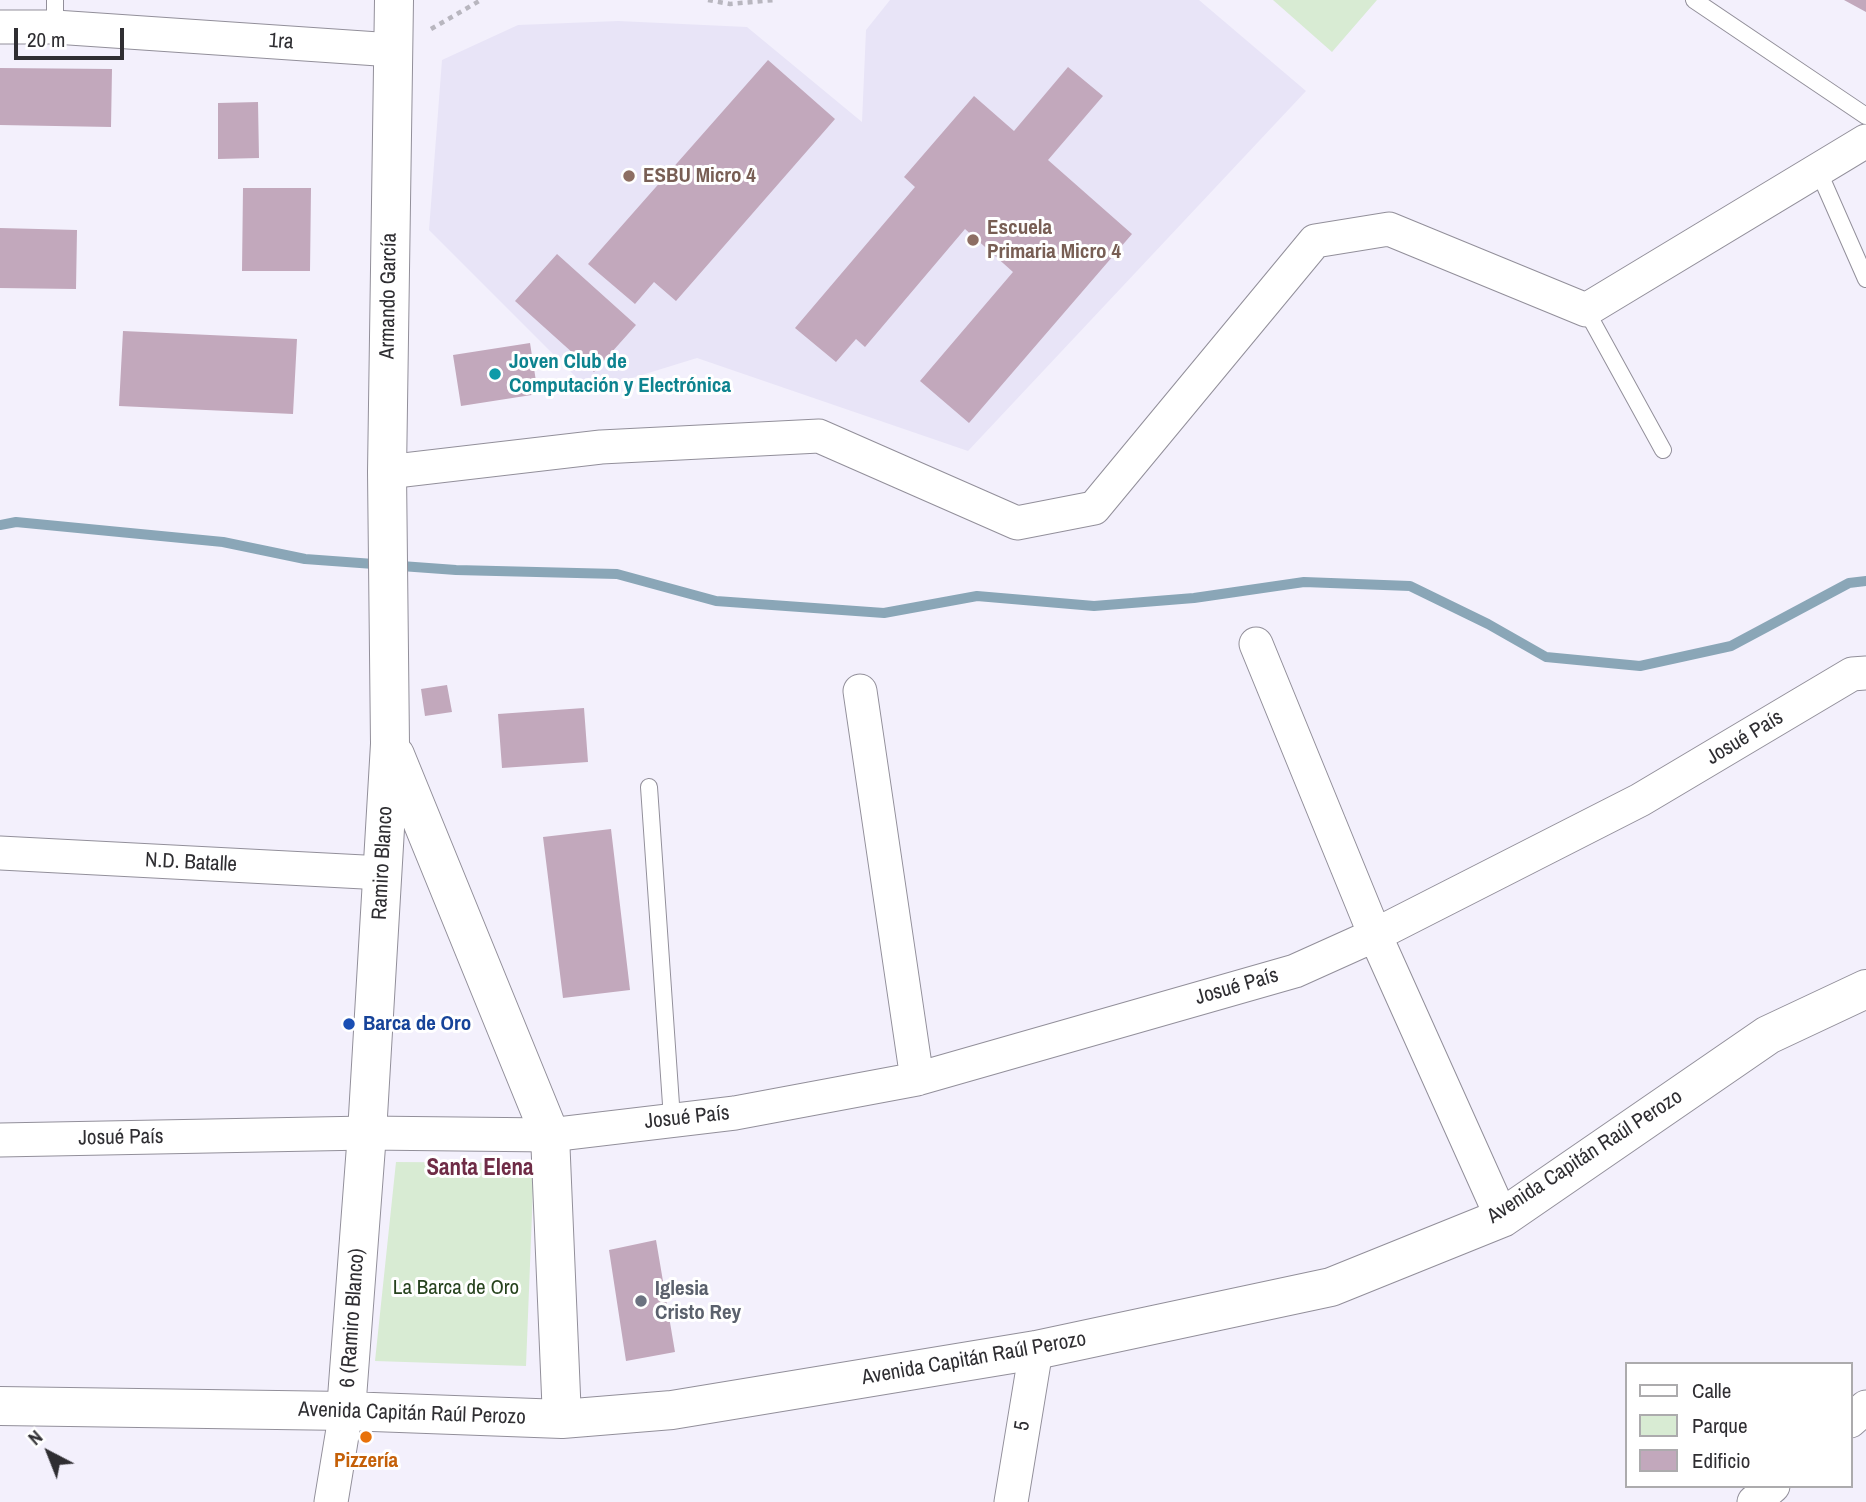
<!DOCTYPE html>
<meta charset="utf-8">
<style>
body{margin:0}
#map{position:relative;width:1866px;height:1502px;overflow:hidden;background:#f3f0fc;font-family:"Archivo Narrow",sans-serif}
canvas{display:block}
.legend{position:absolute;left:1625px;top:1362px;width:228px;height:126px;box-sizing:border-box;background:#fff;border:2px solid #acabad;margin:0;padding:9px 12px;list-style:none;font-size:21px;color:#2f2e32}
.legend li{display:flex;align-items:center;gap:14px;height:35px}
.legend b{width:35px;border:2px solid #acabad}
.north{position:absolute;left:14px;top:1418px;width:70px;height:70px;-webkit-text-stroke:5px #fff;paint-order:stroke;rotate:318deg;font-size:19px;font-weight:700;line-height:28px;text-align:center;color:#2f2e32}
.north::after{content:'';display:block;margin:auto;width:24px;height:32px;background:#2f2e32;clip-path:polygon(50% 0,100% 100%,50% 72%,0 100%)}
.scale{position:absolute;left:14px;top:28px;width:110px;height:32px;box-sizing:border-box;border:4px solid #2f2e32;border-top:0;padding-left:9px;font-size:21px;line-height:24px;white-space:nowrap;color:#2f2e32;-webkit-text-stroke:5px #fff;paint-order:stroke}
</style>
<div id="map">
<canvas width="1866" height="1502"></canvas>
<ul class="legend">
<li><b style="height:9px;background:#fff"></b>Calle</li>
<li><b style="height:19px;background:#d8ebd3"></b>Parque</li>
<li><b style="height:19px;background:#c2a8bc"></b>Edificio</li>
</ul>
<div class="north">N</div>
<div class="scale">20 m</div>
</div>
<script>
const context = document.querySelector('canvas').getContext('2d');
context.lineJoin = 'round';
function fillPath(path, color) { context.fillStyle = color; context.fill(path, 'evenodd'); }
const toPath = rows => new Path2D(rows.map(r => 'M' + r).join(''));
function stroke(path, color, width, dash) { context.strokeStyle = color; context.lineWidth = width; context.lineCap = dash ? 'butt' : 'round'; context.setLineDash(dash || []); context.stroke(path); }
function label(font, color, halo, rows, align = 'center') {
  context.font = font + ' "Archivo Narrow",sans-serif'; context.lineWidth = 6; context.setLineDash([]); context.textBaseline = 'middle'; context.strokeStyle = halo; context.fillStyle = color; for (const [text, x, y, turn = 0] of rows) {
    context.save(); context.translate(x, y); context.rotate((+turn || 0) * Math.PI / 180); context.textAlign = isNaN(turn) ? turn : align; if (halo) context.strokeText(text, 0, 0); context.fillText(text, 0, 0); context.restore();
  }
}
fillPath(toPath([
 [890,0,1199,0,1306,91,968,451,697,358,590,391,429,230,442,60,518,25,618,21,747,27,862,122,866,30]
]), '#e8e4f7');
fillPath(toPath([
 [1273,0,1377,0,1332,52],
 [396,1162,534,1163,526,1366,375,1361]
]), '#d8ebd3');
stroke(toPath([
 [0,525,16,522,223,542,305,559,456,570,617,574,716,601,884,613,977,596,1094,606,1194,598,1304,582,1410,586,1488,624,1546,657,1640,666,1731,646,1849,583,1866,581]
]), '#8aa6b7', 10);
fillPath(toPath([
 [1844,0,1866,0,1866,12],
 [768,60,835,119,676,301,654,282,635,304,588,264],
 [1068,67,1103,96,1048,160,1132,234,969,423,920,381,1013,272,965,229,865,347,856,339,836,362,795,328,915,187,904,177,974,96,1014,131],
 [0,68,112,69,111,127,0,125],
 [258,102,259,158,218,159,218,103],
 [243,188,311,188,310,271,242,271],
 [0,228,77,230,76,289,0,288],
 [557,254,636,325,594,372,515,301],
 [123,331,297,339,293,414,119,406],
 [530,343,538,394,461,406,453,355],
 [447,685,452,712,425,716,421,689],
 [584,708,588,762,502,768,498,714],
 [611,829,630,990,563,998,543,837],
 [656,1240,675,1352,626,1361,609,1250]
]), '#c2a8bc');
const lane = toPath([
 [1694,0,1866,116],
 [55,27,55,0],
 [1818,170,1866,279],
 [1586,310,1663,450],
 [649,787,672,1119]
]);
const street = toPath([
 [0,27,55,27,393,50],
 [387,472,601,447,819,436,1017,523,1094,508,1315,241,1389,229,1586,310,1866,141],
 [1256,644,1375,935,1502,1218],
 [860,691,917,1079],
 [0,853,383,873],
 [0,1140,367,1133,550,1135,735,1113,917,1079,1295,971,1375,935,1640,800,1852,674,1866,673],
 [1850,1421,1866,1407],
 [331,1502,346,1411],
 [1011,1502,1036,1350],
 [1754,1502,1773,1486]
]);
const secondary = toPath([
 [395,755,550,1135,562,1419],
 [0,1406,346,1411,562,1419,672,1410,1036,1350,1331,1287,1502,1218,1768,1035,1866,989],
 [346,1411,367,1133,390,744,387,472,394,0]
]);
stroke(lane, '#928f9a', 18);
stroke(street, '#928f9a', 35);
stroke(secondary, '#928f9a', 40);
stroke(toPath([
 [708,0,730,4,774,0],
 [431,29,481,0]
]), '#b8b6bf', 4.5, [5, 5]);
stroke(lane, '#fff', 16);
stroke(street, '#fff', 33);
stroke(secondary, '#fff', 38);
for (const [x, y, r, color] of [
 [629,176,7,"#8d6e63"],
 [973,240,7,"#8d6e63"],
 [495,374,7,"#0f9aa8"],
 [349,1024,7,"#1a4fb4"],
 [641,1301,7,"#6b7280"],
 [366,1437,7,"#e8710a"]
]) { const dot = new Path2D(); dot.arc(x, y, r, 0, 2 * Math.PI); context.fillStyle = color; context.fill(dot); stroke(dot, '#fff', 2.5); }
label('21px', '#2f2e32', '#fff', [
 ["1ra",281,42,4],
 ["Armando García",389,296,-89],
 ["Josué País",1745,738,-31],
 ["N.D. Batalle",191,863,3],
 ["Ramiro Blanco",383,863,-87],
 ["Josué País",1237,987,-16],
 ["Josué País",687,1118,-6],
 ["Josué País",121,1138,-1],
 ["Avenida Capitán Raúl Perozo",1585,1157,-33],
 ["6 (Ramiro Blanco)",353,1318,-86],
 ["Avenida Capitán Raúl Perozo",974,1359,-10],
 ["Avenida Capitán Raúl Perozo",412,1414,2],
 ["5",1023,1426,-81]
]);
label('bold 21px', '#785e54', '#fff', [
 ["ESBU Micro 4",643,176],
 ["Escuela",987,228],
 ["Primaria Micro 4",987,252]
], 'left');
label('bold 21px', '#0d838f', '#fff', [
 ["Joven Club de",509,362],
 ["Computación y Electrónica",509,386]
], 'left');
label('bold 21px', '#164399', '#fff', [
 ["Barca de Oro",363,1024]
], 'left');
label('21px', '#26421d', '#fff', [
 ["La Barca de Oro",456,1288]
]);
label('bold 21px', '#5b616d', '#fff', [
 ["Iglesia",655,1289],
 ["Cristo Rey",655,1313]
], 'left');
label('bold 21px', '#c56008', '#fff', [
 ["Pizzería",366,1461]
]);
label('bold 23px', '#6f2c46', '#fff', [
 ["Santa Elena",480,1169]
]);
</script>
